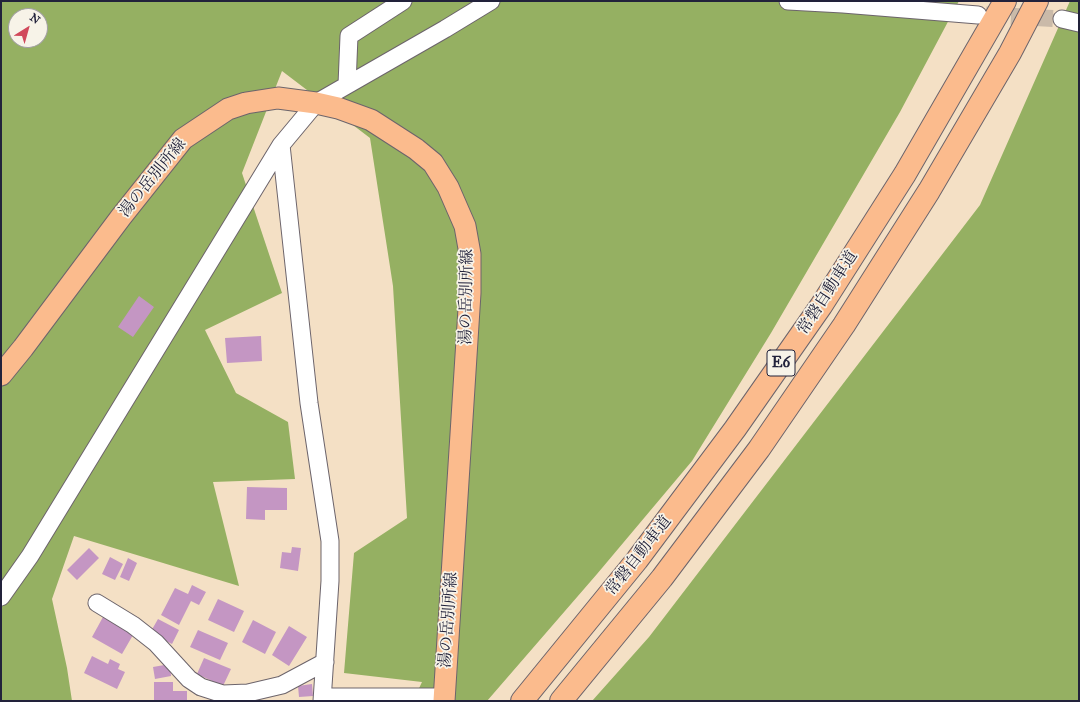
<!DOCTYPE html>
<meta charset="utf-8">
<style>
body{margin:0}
#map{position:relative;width:1080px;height:702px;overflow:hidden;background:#f4e0c5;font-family:"IM FELL Great Primer",serif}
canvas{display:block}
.frame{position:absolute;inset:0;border:2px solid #22223b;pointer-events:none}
.north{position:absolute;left:8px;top:8px;width:40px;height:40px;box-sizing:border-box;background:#f7f3e8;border:1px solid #a29fa3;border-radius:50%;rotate:37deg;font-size:11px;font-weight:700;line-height:16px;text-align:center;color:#22223b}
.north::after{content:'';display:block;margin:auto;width:14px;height:18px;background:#d1495b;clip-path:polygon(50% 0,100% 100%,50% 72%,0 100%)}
</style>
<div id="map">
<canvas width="1080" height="702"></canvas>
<div class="frame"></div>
<div class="north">N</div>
</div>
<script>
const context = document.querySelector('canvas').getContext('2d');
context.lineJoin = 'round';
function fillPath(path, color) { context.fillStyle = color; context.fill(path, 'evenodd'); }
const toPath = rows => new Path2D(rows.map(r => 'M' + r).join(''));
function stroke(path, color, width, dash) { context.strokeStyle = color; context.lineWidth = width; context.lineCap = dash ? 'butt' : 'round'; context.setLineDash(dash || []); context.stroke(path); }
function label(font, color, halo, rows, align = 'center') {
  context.font = font + ' "IM FELL Great Primer","Noto Serif JP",serif'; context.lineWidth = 3.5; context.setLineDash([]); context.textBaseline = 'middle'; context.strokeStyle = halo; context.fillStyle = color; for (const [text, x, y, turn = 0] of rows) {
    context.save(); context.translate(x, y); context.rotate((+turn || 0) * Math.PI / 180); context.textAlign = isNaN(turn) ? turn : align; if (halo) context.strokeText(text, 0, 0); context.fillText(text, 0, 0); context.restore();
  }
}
fillPath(toPath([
 [1,1,959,1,900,112,771,333,692,461,597,574,487,701,413,701,422,682,344,673,354,553,407,518,393,286,370,138,282,71,242,173,282,293,205,330,236,393,288,422,295,479,213,482,239,586,74,536,52,599,67,668,72,701,1,701],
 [16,16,40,16,40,40,16,40],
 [1070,1,1079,1,1079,701,592,701,649,637,980,205]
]), '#95b062');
fillPath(toPath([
 [139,296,154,307,133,337,118,327],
 [261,336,262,361,227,363,225,338],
 [247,487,287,488,287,510,265,510,265,520,246,519],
 [292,547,301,548,298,571,280,568,282,552,291,553],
 [89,548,99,558,77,580,67,570],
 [110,557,123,564,115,580,102,574],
 [128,558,137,563,129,581,120,577],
 [192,585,206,592,199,605,191,601,179,625,161,615,175,588,188,594],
 [218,599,244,611,234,632,208,620],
 [103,617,133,635,122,654,92,637],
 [158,619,179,630,172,644,150,633],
 [253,620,276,632,265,654,242,642],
 [289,626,307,637,289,666,272,655],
 [198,630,228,643,220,660,190,647],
 [92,656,108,664,110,659,120,664,118,669,125,672,117,689,84,673],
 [204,658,231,669,223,686,197,674],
 [170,664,171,676,155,679,153,667],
 [154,682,173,682,173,691,187,691,187,701,154,701],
 [312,684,313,696,299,697,298,686]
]), '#c496c3');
stroke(toPath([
 [986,15,1062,19]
]), '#cabaa9', 17, [17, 8]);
const minor = toPath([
 [788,1,843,4,978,15],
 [1062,19,1079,23],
 [347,85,349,36,403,1],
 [281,145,309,403,330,541,330,581,322,701],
 [1,597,30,556,281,145,316,103,445,29,491,1],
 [97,603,133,625,156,643,189,679,201,687,223,694,248,693,282,685,325,662],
 [323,697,444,697]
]);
const major = toPath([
 [1,375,23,348,121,217,183,139,228,109,246,103,278,98,316,103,338,108,371,120,416,149,433,163,448,187,465,226,470,254,470,293,444,701]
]);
const highway = toPath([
 [522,701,637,560,735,429,821,306,905,174,1005,1],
 [561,701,662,578,759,449,844,325,929,191,1010,53,1037,1]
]);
stroke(minor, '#6c646b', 19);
stroke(major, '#6c646b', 23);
stroke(highway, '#6c646b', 24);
stroke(minor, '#fff', 17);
stroke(major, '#fbbb8d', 21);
stroke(highway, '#fbbb8d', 22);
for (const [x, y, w] of [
 [781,363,28]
]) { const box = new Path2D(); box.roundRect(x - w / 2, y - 13, w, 26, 3); context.fillStyle = '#f7f3e8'; context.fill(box); stroke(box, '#22223b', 1); }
label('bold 15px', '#22223b', null, [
 ["E6",781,363]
]);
label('16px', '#22223b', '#f7f3e8', [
 ["湯の岳別所線",153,178,-51],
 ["常磐自動車道",828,293,-57],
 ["湯の岳別所線",467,297,-89],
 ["常磐自動車道",639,556,-52],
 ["湯の岳別所線",449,620,-86]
]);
</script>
